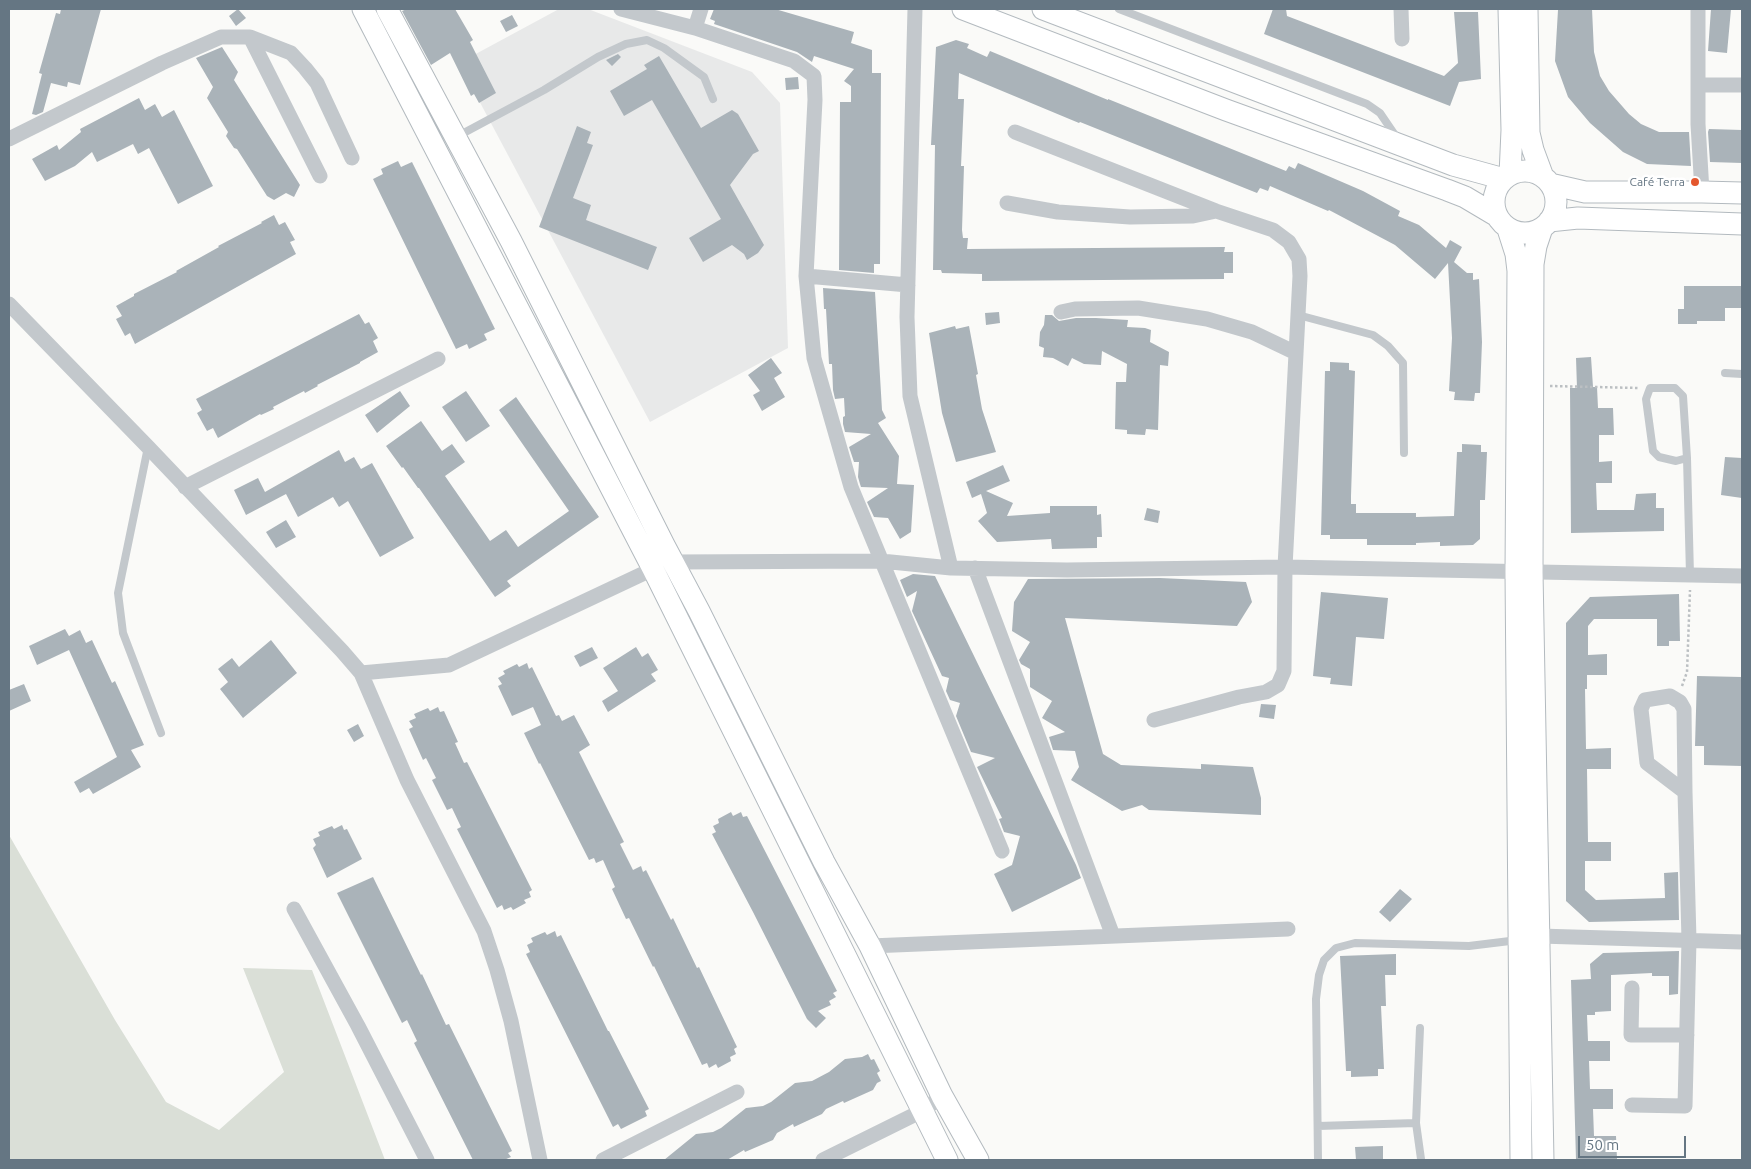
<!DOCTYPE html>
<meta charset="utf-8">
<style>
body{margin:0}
#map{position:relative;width:1751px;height:1169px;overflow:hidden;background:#fafaf8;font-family:Ubuntu,sans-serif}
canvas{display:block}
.frame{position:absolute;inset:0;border:10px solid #657683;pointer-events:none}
.scale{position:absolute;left:1578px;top:1136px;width:108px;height:22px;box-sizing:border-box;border:2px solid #657683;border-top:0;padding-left:6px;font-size:15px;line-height:18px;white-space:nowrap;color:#657683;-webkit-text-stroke:4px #fff;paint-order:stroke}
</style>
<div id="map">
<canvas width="1751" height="1169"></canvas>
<div class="frame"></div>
<div class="scale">50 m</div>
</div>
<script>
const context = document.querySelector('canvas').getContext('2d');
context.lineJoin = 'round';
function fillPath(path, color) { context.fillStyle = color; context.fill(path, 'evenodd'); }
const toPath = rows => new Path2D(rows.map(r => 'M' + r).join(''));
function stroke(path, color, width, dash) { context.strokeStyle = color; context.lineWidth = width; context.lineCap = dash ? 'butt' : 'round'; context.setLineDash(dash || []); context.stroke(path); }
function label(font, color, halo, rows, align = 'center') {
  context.font = font + ' Ubuntu,sans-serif'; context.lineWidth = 5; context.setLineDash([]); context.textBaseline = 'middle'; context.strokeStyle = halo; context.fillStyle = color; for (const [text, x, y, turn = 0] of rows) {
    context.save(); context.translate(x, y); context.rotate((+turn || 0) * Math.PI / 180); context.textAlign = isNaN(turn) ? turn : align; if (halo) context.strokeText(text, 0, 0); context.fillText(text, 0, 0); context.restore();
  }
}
fillPath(toPath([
 [559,9,588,9,752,72,780,103,788,348,650,422,459,63]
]), '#e8e9e9');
fillPath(toPath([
 [9,835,115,1020,166,1102,219,1130,284,1072,243,968,312,970,385,1160,9,1160]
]), '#dadfd7');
fillPath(toPath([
 [61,9,101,9,80,85,68,82,67,87,51,83,43,112,36,115,32,114,42,74,39,73,56,13,60,14],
 [238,9,246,18,236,26,229,16],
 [407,9,455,9,473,40,470,42,496,93,479,103,474,94,471,96,450,53,431,65,402,11],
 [714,9,775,9,854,32,851,43,872,50,872,73,881,73,880,264,874,264,874,273,839,270,840,102,851,102,851,86,844,81,854,69,814,56,812,62,797,52,714,24,715,21,710,19],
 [1273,9,1286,9,1287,16,1444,76,1458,63,1454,12,1478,12,1481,79,1459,82,1450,106,1264,34],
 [1592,9,1594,52,1600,76,1609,91,1629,114,1641,124,1659,132,1689,132,1691,166,1647,164,1623,152,1590,123,1568,97,1555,61,1558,10],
 [1711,9,1731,9,1727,53,1708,51],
 [512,15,518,26,506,32,500,21],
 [956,40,969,44,967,48,987,57,990,51,1108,100,1108,99,1286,171,1289,166,1295,169,1298,163,1363,191,1400,211,1398,216,1419,225,1446,248,1450,240,1462,247,1454,262,1467,273,1473,273,1473,280,1479,279,1482,342,1480,393,1475,393,1474,401,1454,400,1455,392,1449,391,1452,338,1448,263,1435,279,1395,245,1329,210,1328,211,1270,186,1268,191,1260,188,1257,193,1080,122,1079,123,959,73,958,99,964,99,961,166,964,166,962,230,963,238,968,238,967,249,1225,247,1224,252,1233,252,1233,273,1224,273,1224,279,982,281,982,274,942,273,941,270,933,270,935,145,931,145,936,47],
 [222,47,238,72,234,80,300,185,294,197,286,193,274,200,267,196,237,149,234,148,226,136,228,132,207,98,213,87,196,58],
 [618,54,621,57,612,66,606,60],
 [659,56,701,128,732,110,738,114,759,151,753,154,730,185,764,245,758,253,747,260,744,254,732,245,703,262,689,238,721,219,652,100,624,116,610,91,647,69,644,65],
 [798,77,799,89,786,90,785,78],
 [139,98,145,110,155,104,162,117,174,110,213,186,178,204,149,148,138,154,133,144,97,162,92,152,75,166,45,181,32,159,57,145,59,150,81,132,80,129],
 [577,126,591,132,587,143,593,145,573,198,591,205,586,220,657,247,648,270,539,227],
 [1709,129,1742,130,1742,163,1710,162,1708,132],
 [398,161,401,167,412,162,495,329,484,334,487,340,469,349,467,344,456,349,373,179,383,174,381,169],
 [274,215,279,225,285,222,295,240,290,242,296,254,135,344,130,333,125,336,116,319,122,316,116,306,134,296,134,294,177,272,176,271,219,247,218,246,262,223,261,222],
 [1684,286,1742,286,1742,308,1725,308,1725,321,1697,321,1697,324,1678,324,1678,309,1684,309],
 [823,288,875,292,882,410,886,418,878,423,899,456,897,484,914,485,911,532,900,539,888,518,874,517,867,502,888,488,861,487,860,484,858,477,859,462,854,462,849,447,871,434,845,432,843,424,843,417,845,416,844,398,835,399,833,390,832,364,829,364,826,309,824,309],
 [999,312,1000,323,986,325,985,313],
 [359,314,365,324,369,322,378,338,373,341,378,352,360,362,360,363,317,385,318,386,305,393,304,391,273,407,274,409,261,415,260,414,218,438,213,428,207,431,197,413,202,410,196,399],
 [1045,315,1052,315,1059,321,1076,318,1096,318,1128,320,1127,327,1145,328,1151,330,1150,342,1169,352,1168,366,1160,365,1158,430,1146,429,1145,435,1127,434,1127,430,1115,429,1116,382,1126,382,1127,364,1102,351,1101,365,1084,364,1072,358,1068,366,1053,358,1043,357,1044,348,1039,346,1040,332,1044,325],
 [955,326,956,329,969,326,978,374,976,375,982,409,996,452,956,462,942,413,929,333],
 [1591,357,1593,387,1597,387,1598,408,1613,408,1614,435,1599,435,1599,462,1612,461,1612,483,1596,483,1597,510,1634,510,1636,494,1656,493,1656,508,1664,508,1664,531,1571,533,1570,388,1577,388,1576,358],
 [771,358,782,373,774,378,785,397,762,411,753,395,760,391,748,375],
 [1330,362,1349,363,1349,370,1355,371,1351,496,1351,504,1356,504,1356,513,1416,513,1416,517,1454,516,1457,452,1462,452,1462,444,1481,445,1481,452,1487,452,1485,500,1480,500,1480,539,1473,545,1440,546,1440,542,1416,543,1416,545,1367,545,1367,539,1330,539,1330,535,1321,535,1325,371,1330,371],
 [400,391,410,406,377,433,365,415],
 [466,391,490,426,466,442,442,407],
 [516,397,599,517,507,581,511,586,495,597,419,488,418,488,403,467,402,468,386,446,421,421,442,451,452,444,465,462,445,476,490,541,506,530,518,547,569,511,499,410],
 [339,450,345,462,354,457,361,469,372,463,414,538,380,557,348,501,339,507,333,497,298,517,286,494,246,515,234,490,258,478,265,492],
 [1725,457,1742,458,1742,498,1721,495],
 [1003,465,1010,481,986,491,1013,503,1007,516,1050,513,1050,506,1097,506,1097,515,1101,514,1102,537,1097,537,1097,548,1052,549,1051,539,997,542,978,521,987,513,981,494,972,498,966,482],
 [1147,508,1160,511,1158,523,1144,520],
 [286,520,296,537,276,548,266,532],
 [913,574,935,576,1076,865,1081,878,1012,912,994,874,1012,865,1020,836,1004,832,999,819,1002,818,977,767,995,758,971,752,956,716,960,703,950,700,946,691,949,678,942,676,912,611,917,591,907,597,900,580],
 [1160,578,1246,582,1252,602,1237,626,1065,618,1103,754,1121,765,1201,769,1201,764,1253,767,1261,798,1261,815,1149,810,1142,805,1122,811,1071,780,1079,767,1075,751,1053,750,1049,737,1065,732,1042,718,1052,701,1030,687,1030,669,1021,664,1019,660,1030,642,1012,631,1014,602,1028,579],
 [1321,592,1388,598,1384,639,1356,637,1352,686,1330,684,1331,678,1313,676],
 [1679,594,1680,641,1669,641,1669,646,1657,646,1657,619,1594,619,1588,626,1588,655,1607,654,1607,675,1587,675,1587,689,1585,689,1586,749,1611,748,1611,769,1587,769,1588,842,1611,842,1611,861,1585,861,1585,890,1596,900,1665,898,1664,873,1678,872,1679,920,1589,922,1566,901,1566,623,1590,597],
 [65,629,69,636,80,630,86,643,92,640,112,683,115,681,144,745,131,750,141,767,93,794,89,788,80,793,74,782,117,757,69,650,37,665,29,646],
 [271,640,297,673,243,718,220,689,228,682,218,669,232,658,239,667],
 [592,647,598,658,580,667,574,656],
 [636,647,642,657,648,653,658,670,651,674,656,681,608,712,602,701,618,691,603,668],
 [527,663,529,669,532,667,556,716,559,715,562,721,574,715,590,745,579,752,624,842,620,844,633,870,641,866,643,872,646,870,671,920,673,918,697,968,699,967,737,1047,734,1049,736,1054,730,1057,731,1061,718,1068,716,1064,709,1068,707,1063,702,1065,654,966,653,967,629,918,626,919,612,889,615,887,603,860,596,863,594,858,589,860,540,763,539,764,524,733,541,725,533,707,512,716,498,686,502,684,498,678,505,674,503,671,517,664,519,667],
 [1697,676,1742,677,1742,766,1704,765,1704,746,1695,746],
 [24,684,31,701,9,711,9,690],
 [1261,704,1276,705,1274,719,1259,717],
 [438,707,440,712,444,711,458,742,455,743,464,763,467,762,532,890,529,892,531,897,524,900,526,903,513,910,511,907,504,910,502,905,497,908,457,829,461,827,452,808,447,810,432,780,436,778,426,758,423,760,409,729,413,727,409,721,416,718,414,714,428,708,430,711],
 [358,724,364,736,354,742,347,730],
 [731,812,733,816,741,812,743,817,747,816,837,991,833,993,836,997,829,1001,831,1005,818,1011,826,1018,816,1028,807,1019,753,912,712,834,716,832,713,826,719,823,718,819],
 [342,825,344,830,347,829,362,859,327,878,313,848,316,845,313,839,320,836,318,832,332,826,334,829],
 [373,877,421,975,422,974,446,1025,449,1024,512,1151,508,1153,511,1157,504,1160,473,1160,414,1043,417,1041,407,1020,402,1023,337,893],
 [1400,889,1412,899,1390,922,1379,912],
 [555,931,557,937,561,935,608,1031,609,1031,649,1109,645,1111,647,1116,621,1129,618,1124,613,1127,526,954,530,952,527,945,533,942,531,938,545,932,547,935],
 [1679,951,1678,994,1669,995,1669,976,1652,976,1652,973,1611,975,1611,1011,1595,1012,1595,1015,1587,1015,1588,1041,1610,1041,1610,1061,1589,1061,1590,1089,1613,1089,1613,1109,1593,1109,1594,1136,1616,1136,1617,1159,1576,1160,1571,980,1591,979,1590,964,1603,953],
 [1396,954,1396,975,1385,975,1386,1006,1381,1006,1384,1069,1378,1069,1378,1076,1351,1077,1351,1071,1346,1071,1340,956],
 [868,1054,871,1060,874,1059,880,1071,877,1073,881,1081,877,1083,873,1090,844,1103,843,1101,826,1109,822,1114,794,1127,793,1124,777,1133,773,1140,745,1152,744,1150,727,1160,664,1160,696,1134,713,1132,721,1128,746,1108,763,1106,771,1102,795,1083,812,1081,829,1072,845,1059,862,1057],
 [1383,1146,1383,1160,1356,1160,1355,1147]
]), '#aab3b9');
const secondary = toPath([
 [363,9,653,569,947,1160],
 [387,9,511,241,664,545,699,611,824,862,870,946,942,1096,978,1160],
 [963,9,1226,110,1447,190,1465,197,1497,216],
 [1043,9,1453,165,1504,179],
 [1509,9,1512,130,1510,175],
 [1527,9,1529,133,1533,150,1543,177],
 '1494 202a31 31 0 1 1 62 0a31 31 0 1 1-62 0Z',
 [1550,184,1585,192,1702,192,1742,193],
 [1549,221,1578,218,1742,224],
 [1542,228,1536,246,1533,264,1532,572,1543,1160],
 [1508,229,1516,254,1518,271,1516,572,1521,1160]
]);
stroke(secondary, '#b3babf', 23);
stroke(toPath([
 [1550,386,1639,388],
 [1682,686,1687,672,1690,590]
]), '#bbbfc2', 2.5, [2.5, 2.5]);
stroke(toPath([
 [1119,9,1367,104,1380,113,1397,138],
 [458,136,544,90,598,57,626,44,647,40,664,48,704,77,713,99],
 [1298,315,1373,335,1388,346,1403,363,1404,453],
 [1725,373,1742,374],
 [148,447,118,593,123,633,161,733],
 [1687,458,1676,461,1659,457,1653,451,1646,399,1650,388,1675,388,1683,396,1687,458,1690,575],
 [1416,1123,1420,1028],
 [1318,1126,1416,1123,1421,1159],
 [1318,1160,1316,999,1319,975,1324,960,1336,948,1355,943,1469,946,1518,940]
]), '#c3c8cc', 8);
stroke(toPath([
 [621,9,695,28,701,9],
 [915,9,907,317,910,396,951,568],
 [1401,9,1402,39],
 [1698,9,1698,85,1742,85],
 [695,28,794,61,814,76,815,100,806,276,908,285],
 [250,37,320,176],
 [1698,85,1698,124,1702,192],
 [1015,132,1216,211,1273,230,1289,242,1299,259,1300,276,1285,567,1284,671,1278,685,1266,692,1239,697,1154,720],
 [9,139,162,63,221,37,250,37,291,53,305,68,317,83,352,158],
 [1007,203,1058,212,1130,217,1193,216,1216,211],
 [806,276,814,358,851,487,1002,851],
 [9,304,148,447,342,651,361,673,449,665,653,569,673,562,881,561,951,568,1067,570,1285,567,1742,576],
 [1061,312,1075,309,1138,308,1207,319,1252,332,1296,353],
 [185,487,438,359],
 [975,568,1113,936],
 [361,673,407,780,484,931,497,970,511,1021,540,1160],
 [294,909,358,1026,427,1160],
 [1531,938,1539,936,1742,942],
 [870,946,1288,929],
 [1632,988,1631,1035,1687,1035],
 [1632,1105,1685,1106,1689,940,1685,792,1647,763,1641,709,1645,700,1670,696,1680,702,1684,709,1685,792],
 [603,1160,737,1092],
 [823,1160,922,1111,942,1096]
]), '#c3c8cc', 15);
stroke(secondary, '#fff', 21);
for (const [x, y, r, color] of [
 [1695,182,5,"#e4572e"]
]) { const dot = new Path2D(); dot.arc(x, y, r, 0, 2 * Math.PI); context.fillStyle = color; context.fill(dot); stroke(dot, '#fff', 2); }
label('12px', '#657683', '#fff', [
 ["Café Terra",1685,182]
], 'right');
</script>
